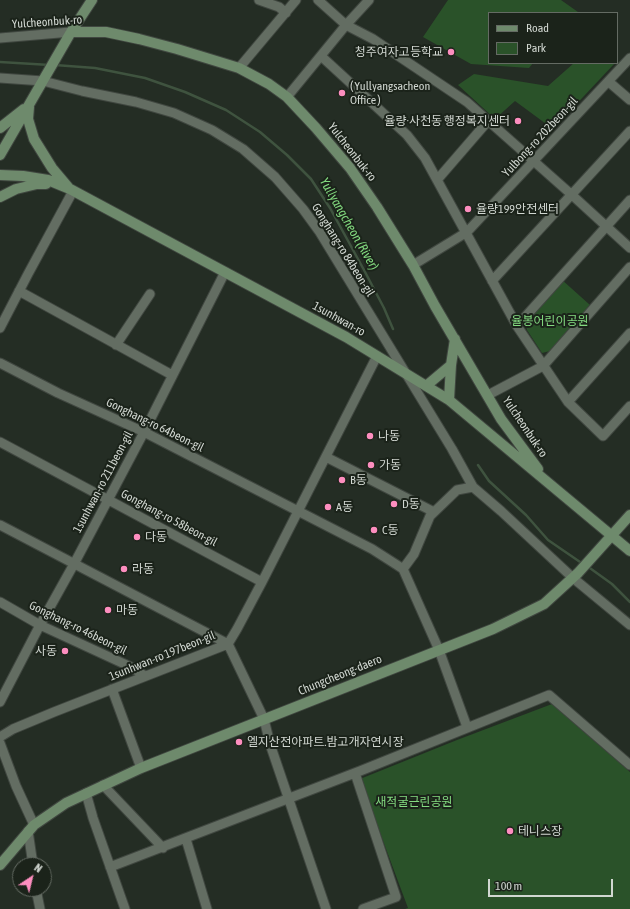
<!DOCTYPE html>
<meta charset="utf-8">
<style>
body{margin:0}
#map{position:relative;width:630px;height:909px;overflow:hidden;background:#242d24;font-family:"Asap Condensed",sans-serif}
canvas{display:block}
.legend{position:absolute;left:488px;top:12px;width:130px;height:52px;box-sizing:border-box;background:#1b231a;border:1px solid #646b63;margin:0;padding:5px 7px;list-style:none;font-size:12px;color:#d1d7d1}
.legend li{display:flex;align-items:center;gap:8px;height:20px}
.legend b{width:20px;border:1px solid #646b63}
.north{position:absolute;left:12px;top:857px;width:40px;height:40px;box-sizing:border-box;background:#1b231a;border:1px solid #646b63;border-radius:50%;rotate:35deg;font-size:11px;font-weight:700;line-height:16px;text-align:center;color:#d1d7d1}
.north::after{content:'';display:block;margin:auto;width:14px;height:18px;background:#fd8ebf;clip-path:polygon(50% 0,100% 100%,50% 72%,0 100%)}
.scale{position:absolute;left:488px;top:879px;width:125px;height:18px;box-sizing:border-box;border:2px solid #d1d7d1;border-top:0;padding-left:5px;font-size:12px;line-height:14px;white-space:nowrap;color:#d1d7d1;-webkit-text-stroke:3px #1b231a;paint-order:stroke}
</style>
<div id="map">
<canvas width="630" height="909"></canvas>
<ul class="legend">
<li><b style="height:5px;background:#6e8a6c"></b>Road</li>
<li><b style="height:11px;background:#2a5229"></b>Park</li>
</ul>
<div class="north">N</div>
<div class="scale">100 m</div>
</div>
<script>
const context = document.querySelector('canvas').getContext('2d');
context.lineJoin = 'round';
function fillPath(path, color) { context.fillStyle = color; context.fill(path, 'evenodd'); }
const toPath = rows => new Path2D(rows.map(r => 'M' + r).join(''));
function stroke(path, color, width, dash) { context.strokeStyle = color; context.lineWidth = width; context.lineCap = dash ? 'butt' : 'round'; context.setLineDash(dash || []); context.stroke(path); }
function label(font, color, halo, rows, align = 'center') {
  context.font = font + ' "Asap Condensed","Noto Sans KR",sans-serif'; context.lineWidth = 4; context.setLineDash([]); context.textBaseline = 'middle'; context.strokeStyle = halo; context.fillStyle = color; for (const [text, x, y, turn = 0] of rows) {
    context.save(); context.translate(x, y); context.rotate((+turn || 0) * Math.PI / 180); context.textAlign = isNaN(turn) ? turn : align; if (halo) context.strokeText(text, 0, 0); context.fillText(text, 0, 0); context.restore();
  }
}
fillPath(toPath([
 [448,0,561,0,578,12,489,13,489,63,533,63,529,68,471,64,423,37],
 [574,63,615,63,553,129,515,101,495,119,458,85,474,74,548,86],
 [561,279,590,305,550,351,542,353,527,330,525,320],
 [552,704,630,772,630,909,405,909,408,908,360,779,457,740]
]), '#2a5229');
stroke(toPath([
 [0,62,50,65],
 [55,65,95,68,145,78,185,92,226,110,260,132,287,155,311,179,330,208,364,270,384,308,393,329],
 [478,465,489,481,526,515,548,540,583,564],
 [587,566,612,584,630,602]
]), '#3f533f', 2.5);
const street = toPath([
 [259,0,279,7,286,13],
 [318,0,346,25,373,39,467,102,572,195,630,248],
 [0,38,71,32],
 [321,56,407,135,425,158,517,326,568,402,603,436,630,406],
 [239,68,296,0],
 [0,78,43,81,82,91,136,102,174,113,212,130,243,149,275,177,303,209,319,231,452,449,473,487,501,511,573,578,630,625],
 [609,82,630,100],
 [287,97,346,25,369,0],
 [437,180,488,121],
 [413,265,467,232,630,58],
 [492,281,630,131],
 [19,291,172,375],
 [517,326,630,200],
 [0,328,28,274,73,191],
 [116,345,150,294],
 [0,363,58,393,144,432,372,549,397,565,403,569,439,650,467,727],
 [488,395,543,366,630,267],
 [568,402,630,333],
 [0,442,262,582],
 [326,457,434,512],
 [0,525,228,644,264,719,270,744,326,909],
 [403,569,414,554,430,516,457,490,473,487],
 [0,602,40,625,131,667,145,676],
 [112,689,141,768],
 [0,702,40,625,74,564,144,432,225,272],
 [0,737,13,729,54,712,228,644,237,629,262,582,377,356],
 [0,743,16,786,34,825],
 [355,773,396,897,363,909],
 [103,785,163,848],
 [86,793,93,818,125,909],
 [28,831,33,865],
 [186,839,207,909],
 [110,867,360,771,549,695,630,765],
 [36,889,40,909]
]);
const secondary = toPath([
 [71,32,106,32,139,39,177,49,239,68,269,84,287,97,316,128,350,168,377,207,413,265,435,306,501,419,538,469],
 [29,107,28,119,34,139,52,168,68,187],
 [0,128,24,109],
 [0,155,71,32,92,0],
 [0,175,23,176,48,180,70,189,346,337,449,400,630,551],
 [0,197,16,189,37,184,46,184],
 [426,386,451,365],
 [449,400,451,365,455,339],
 [0,865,34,825,66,803,141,768,493,629,544,604,578,573,630,515]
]);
stroke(street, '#404740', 11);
stroke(secondary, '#404740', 12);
stroke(street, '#636d62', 9);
stroke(secondary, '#6e8a6c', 10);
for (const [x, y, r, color] of [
 [451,52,4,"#fd8ebf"],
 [342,93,4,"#fd8ebf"],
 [518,121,4,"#fd8ebf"],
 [468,209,4,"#fd8ebf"],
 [370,436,4,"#fd8ebf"],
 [371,465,4,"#fd8ebf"],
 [342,480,4,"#fd8ebf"],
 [394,504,4,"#fd8ebf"],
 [328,507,4,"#fd8ebf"],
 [374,530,4,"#fd8ebf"],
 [137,537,4,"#fd8ebf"],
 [124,569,4,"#fd8ebf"],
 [108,610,4,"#fd8ebf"],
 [65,651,4,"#fd8ebf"],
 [239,742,4,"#fd8ebf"],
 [510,831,4,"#fd8ebf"]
]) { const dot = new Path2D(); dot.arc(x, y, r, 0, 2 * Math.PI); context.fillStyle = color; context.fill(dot); stroke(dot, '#1b231a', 1.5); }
label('12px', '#d1d7d1', '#1b231a', [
 ["Yulcheonbuk-ro",47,22,-4],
 ["Yulbong-ro 202beon-gil",540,137,-47],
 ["Yulcheonbuk-ro",352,152,52],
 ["Gonghang-ro 84beon-gil",343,250,58],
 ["1sunhwan-ro",339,319,29],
 ["Gonghang-ro 64beon-gil",155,425,26],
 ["Yulcheonbuk-ro",525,427,56],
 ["1sunhwan-ro 211beon-gil",103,482,-62],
 ["Gonghang-ro 58beon-gil",169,518,28],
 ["Gonghang-ro 46beon-gil",78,628,26],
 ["1sunhwan-ro 197beon-gil",162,656,-22],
 ["Chungcheong-daero",340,675,-22]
]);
label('12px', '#d1d7d1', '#1b231a', [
 ["청주여자고등학교",443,52,"right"],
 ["( Yullyangsacheon",350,86],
 ["Office )",350,100],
 ["율량·사천동 행정복지센터",510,121,"right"],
 ["율량199안전센터",476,209],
 ["나동",378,436],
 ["가동",379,465],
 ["B동",350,480],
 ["D동",402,504],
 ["A동",336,507],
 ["C동",382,530],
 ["다동",145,537],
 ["라동",132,569],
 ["마동",116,610],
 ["사동",57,651,"right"],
 ["엘지산전아파트.밤고개자연시장",247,742],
 ["테니스장",518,831]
], 'left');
label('12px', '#84db81', '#1b231a', [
 ["율봉어린이공원",550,321],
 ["새적굴근린공원",414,802]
]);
label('italic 13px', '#82d97f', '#1b231a', [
 ["Yullyangcheon (River)",349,224,60]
]);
</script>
